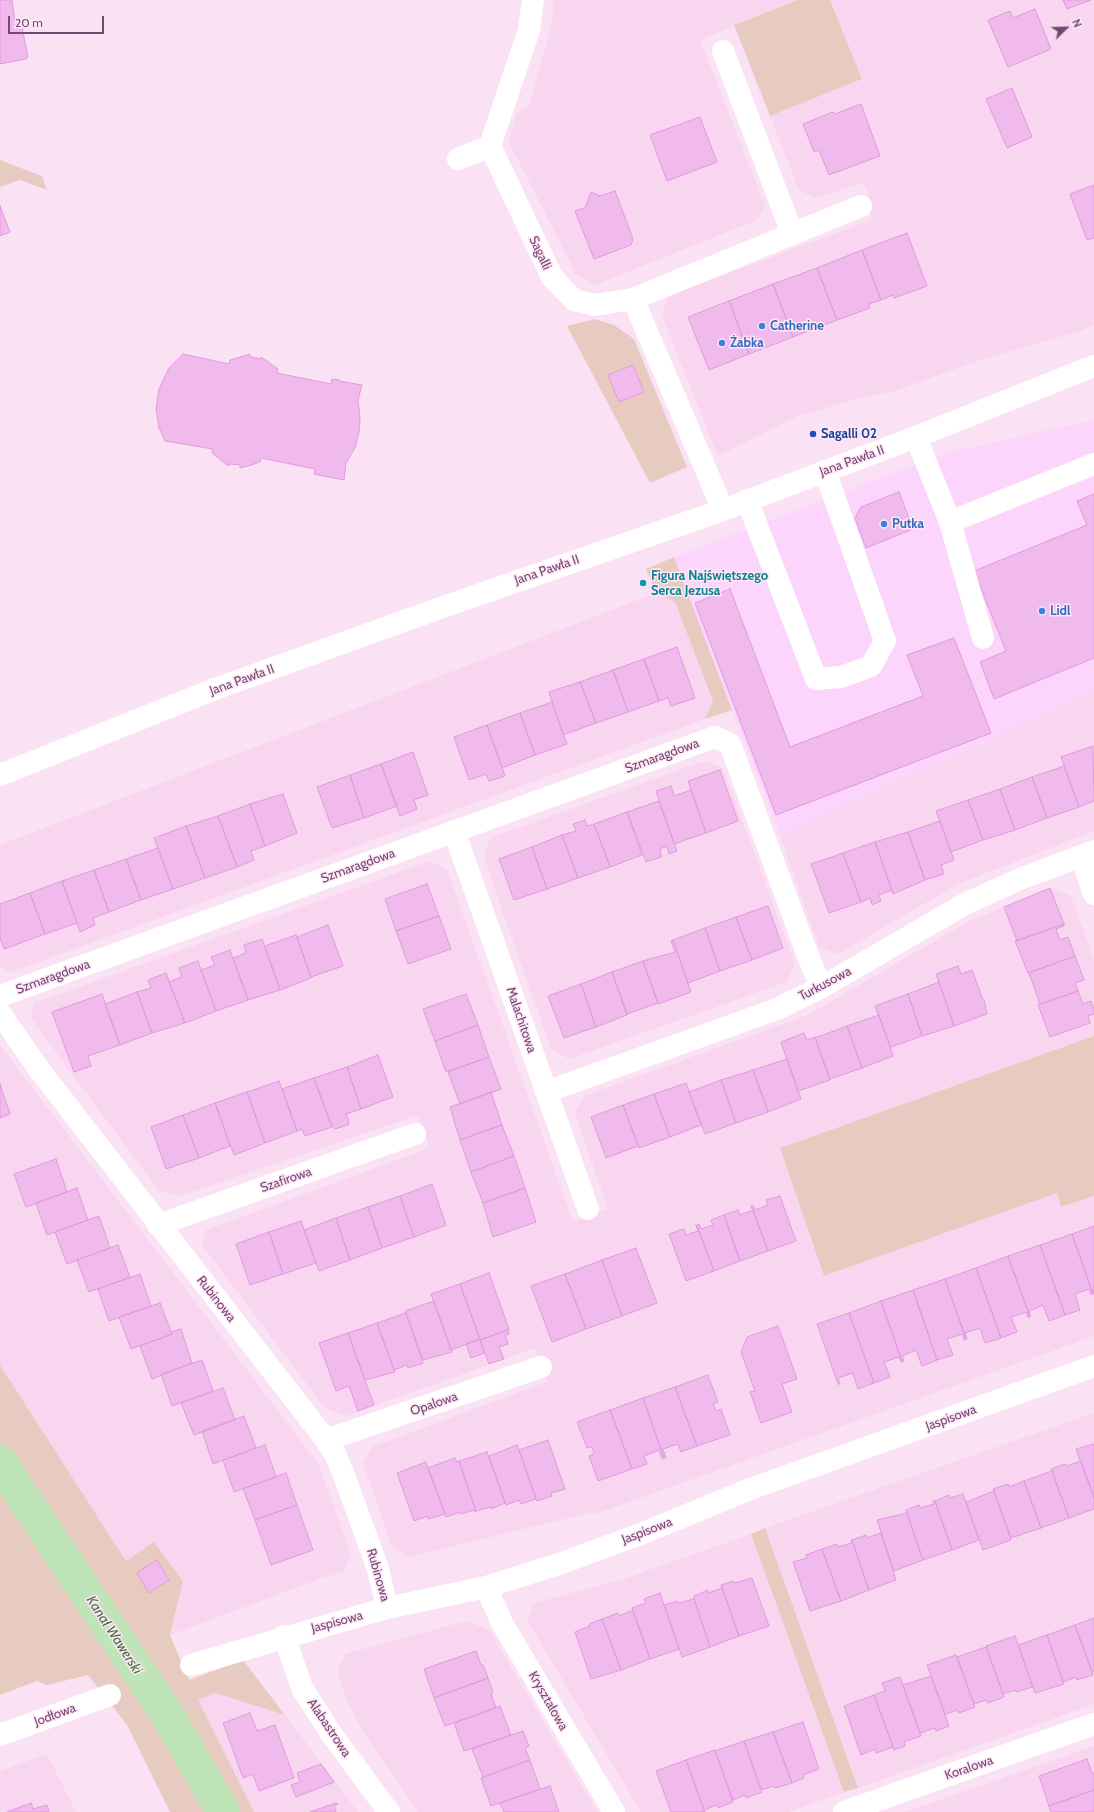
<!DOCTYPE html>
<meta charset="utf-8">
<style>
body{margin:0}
#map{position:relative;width:1094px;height:1812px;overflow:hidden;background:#fbe1f4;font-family:Cabin,sans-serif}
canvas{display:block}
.north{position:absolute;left:1046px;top:8px;width:40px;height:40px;-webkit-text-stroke:3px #ffe7f8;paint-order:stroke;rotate:67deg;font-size:11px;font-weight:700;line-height:16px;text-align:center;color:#724970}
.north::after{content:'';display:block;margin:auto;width:14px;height:18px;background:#724970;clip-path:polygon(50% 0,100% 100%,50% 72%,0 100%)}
.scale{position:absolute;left:8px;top:16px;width:96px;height:18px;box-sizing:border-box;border:2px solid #724970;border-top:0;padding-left:5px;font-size:12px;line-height:14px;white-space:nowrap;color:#724970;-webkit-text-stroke:3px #ffe7f8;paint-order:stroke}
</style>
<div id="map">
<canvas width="1094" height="1812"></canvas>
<div class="north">N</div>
<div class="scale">20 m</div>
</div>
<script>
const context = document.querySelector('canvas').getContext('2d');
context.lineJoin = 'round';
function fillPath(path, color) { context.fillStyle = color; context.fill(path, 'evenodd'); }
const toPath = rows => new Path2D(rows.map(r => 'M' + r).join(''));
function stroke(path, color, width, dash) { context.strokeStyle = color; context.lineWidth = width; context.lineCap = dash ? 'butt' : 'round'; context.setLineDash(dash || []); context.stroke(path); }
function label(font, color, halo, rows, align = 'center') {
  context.font = font + ' Cabin,sans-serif'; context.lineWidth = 3; context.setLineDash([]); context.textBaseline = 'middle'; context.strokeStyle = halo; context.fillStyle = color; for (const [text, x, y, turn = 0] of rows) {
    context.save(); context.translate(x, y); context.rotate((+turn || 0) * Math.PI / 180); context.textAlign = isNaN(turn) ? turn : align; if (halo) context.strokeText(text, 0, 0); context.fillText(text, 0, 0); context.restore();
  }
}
fillPath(toPath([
 [554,0,798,0,700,40,765,206,757,220,595,285,576,274,509,142,517,112,529,107,552,22],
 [830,0,1094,0,1094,325,1080,331,983,359,892,392,863,397,798,416,718,456,662,316,668,296,871,220,869,194,863,183,815,198,799,190,770,116,862,79],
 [656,593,675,602,713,701,705,719,11,972,0,967,0,845],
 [1094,692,1094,831,958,884,838,954,819,947,780,835],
 [705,761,723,768,795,964,787,982,569,1059,551,1049,484,858,490,838],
 [430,861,447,870,573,1222,608,1209,575,1113,584,1096,808,1015,966,923,1050,888,1053,888,1071,896,1094,960,1094,1036,780,1148,824,1276,1057,1193,1061,1207,1094,1196,1094,1336,595,1514,593,1512,409,1557,392,1547,363,1463,372,1447,547,1382,535,1348,346,1416,325,1408,202,1245,206,1230,430,1148,418,1115,180,1196,159,1191,30,1017,35,1003],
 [0,1045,319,1465,351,1555,343,1572,325,1577,170,1635,183,1581,126,1561,0,1365],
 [1094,1413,1094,1704,858,1788,765,1528],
 [751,1534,844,1792,789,1812,641,1812,527,1620,534,1603,621,1580],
 [466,1621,489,1630,597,1812,418,1812,361,1728,345,1697,338,1671,345,1654],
 [215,1693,285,1715,358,1812,254,1812,197,1700],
 [1094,1746,1094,1812,905,1812],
 [47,1754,76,1812,0,1812,0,1771]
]), '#f8d6f0');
fillPath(toPath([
 [1094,420,1094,692,780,835,674,557,946,453]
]), '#fbd5fc');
fillPath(toPath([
 [798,0,830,0,862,79,770,116,734,25],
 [0,160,42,176,47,190,20,180,0,187],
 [595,319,614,325,634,339,687,467,650,483,567,326],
 [674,557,732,710,705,719,713,701,675,602,656,593,646,569],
 [1094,1036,1094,1196,1061,1207,1057,1193,824,1276,780,1148],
 [0,1365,126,1561,154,1542,183,1581,170,1635,189,1680,243,1660,285,1715,215,1693,198,1700,254,1812,170,1812,127,1725,88,1675,47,1685,37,1681,0,1695],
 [765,1528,858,1788,844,1792,751,1534]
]), '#e8cbc0');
stroke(toPath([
 [0,1462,170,1719,223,1812]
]), '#bfe4b7', 34);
const building = toPath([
 [0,0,12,0,15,22,21,22,28,57,26,59,0,64,0,0],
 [1063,0,1091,0,1067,9,1063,0],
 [1035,9,1051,49,1008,67,988,20,1010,11,1013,18,1035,9],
 [1012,88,1032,137,1007,148,986,99,1012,88],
 [861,104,880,156,829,175,819,150,814,152,803,124,833,112,835,114,861,104],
 [700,117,717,162,667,181,650,135,700,117],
 [1094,185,1094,238,1087,240,1070,194,1094,185],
 [615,191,633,239,631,245,594,259,575,211,585,208,591,192,600,196,615,191],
 [0,206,10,232,0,236,0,206],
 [907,233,927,286,894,298,893,295,881,300,862,250,907,233],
 [862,250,881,300,869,304,870,308,837,320,817,268,862,250],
 [817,268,837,320,793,337,773,284,817,268],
 [773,284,793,337,749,354,729,301,773,284],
 [729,301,749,354,709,370,688,317,729,301],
 [183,354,229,364,230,360,250,354,250,357,261,359,261,357,278,369,277,373,331,384,332,379,340,380,339,381,362,385,358,400,360,418,359,432,355,448,346,463,344,480,314,474,315,469,261,458,260,462,248,466,240,468,240,465,230,464,228,466,212,453,213,449,165,441,159,428,156,409,159,389,169,368,183,354],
 [633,365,644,392,619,402,608,375,633,365],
 [899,492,913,529,866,548,855,518,861,507,899,492],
 [1094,494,1094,658,994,699,980,662,1006,651,974,571,1087,525,1077,501,1094,494],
 [730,589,790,747,923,696,907,655,954,638,991,733,776,815,695,603,730,589],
 [677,647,695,698,671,706,668,698,659,701,644,659,677,647],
 [644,659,659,701,628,712,613,670,644,659],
 [613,670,628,712,596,723,580,682,613,670],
 [580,682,596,723,563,735,549,692,580,682],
 [552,702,567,744,535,755,520,713,552,702],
 [520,713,535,755,502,768,487,725,520,713],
 [487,725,505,776,489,781,486,774,469,780,454,737,487,725],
 [1093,746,1094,801,1079,807,1061,757,1093,746],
 [413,752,428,795,414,800,417,809,400,816,381,764,413,752],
 [381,764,397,806,364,818,350,775,381,764],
 [1064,766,1079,807,1047,818,1032,777,1064,766],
 [720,770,738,821,706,833,688,781,720,770],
 [350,775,364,818,332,828,317,787,350,775],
 [1032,777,1047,818,1015,830,1000,789,1032,777],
 [671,786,674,796,691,790,706,833,674,844,656,791,671,786],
 [1000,789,1015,830,983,840,968,800,1000,789],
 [283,794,297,833,265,846,250,804,283,794],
 [968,800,983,840,951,852,936,811,968,800],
 [659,801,677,851,669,854,667,846,660,849,661,857,646,862,627,812,659,801],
 [250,804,265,846,251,851,254,860,237,867,218,816,250,804],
 [627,812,642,855,610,867,594,824,627,812],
 [218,816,237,867,205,878,186,826,218,816],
 [585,820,587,826,594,824,610,867,578,878,562,835,576,831,573,824,585,820],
 [940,821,954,860,941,865,944,874,925,880,908,832,940,821],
 [186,826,205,878,173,889,154,838,186,826],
 [908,832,925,880,893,894,875,842,908,832],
 [562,835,578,878,547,889,532,847,562,835],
 [875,842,892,890,879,895,881,901,872,905,870,898,861,902,843,853,875,842],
 [532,847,547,889,514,900,499,859,532,847],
 [158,848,173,889,141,900,126,859,158,848],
 [843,853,861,902,829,913,811,864,843,853],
 [126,859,141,900,109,912,94,870,126,859],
 [94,870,109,912,93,918,95,925,80,932,62,881,94,870],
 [62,881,77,923,45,934,30,893,62,881],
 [427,884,439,916,396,931,385,899,427,884],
 [1050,888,1064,924,1017,941,1004,907,1050,888],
 [30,893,45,934,4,949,0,938,0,904,30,893],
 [768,906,783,948,752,960,736,917,768,906],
 [439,916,451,949,408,964,396,931,439,916],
 [736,917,752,960,720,971,705,928,736,917],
 [1064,924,1064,926,1056,929,1060,940,1068,937,1075,956,1028,973,1015,941,1064,924],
 [328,925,343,966,311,977,297,937,328,925],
 [705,928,720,971,688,983,673,940,705,928],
 [296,935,311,978,280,990,265,946,296,935],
 [262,939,280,990,248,1000,233,958,246,953,244,945,262,939],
 [673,940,691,992,658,1004,643,961,675,952,671,941,673,940],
 [230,950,248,1000,216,1011,201,970,215,965,211,957,230,950],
 [1075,956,1084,980,1075,983,1078,991,1040,1004,1029,973,1075,956],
 [198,961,216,1011,185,1023,169,982,182,977,179,968,198,961],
 [643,961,658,1003,627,1014,612,972,643,961],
 [958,966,961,974,972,970,983,1000,984,1000,987,1014,954,1026,936,974,958,966],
 [612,972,627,1015,596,1027,581,984,612,972],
 [166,973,185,1023,152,1033,137,992,151,988,148,980,166,973],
 [939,982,954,1026,922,1036,908,994,939,982],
 [581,984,596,1027,564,1038,548,996,581,984],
 [1078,991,1083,1004,1091,1001,1094,1009,1094,1014,1088,1016,1090,1023,1050,1037,1038,1005,1078,991],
 [137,992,152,1033,120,1045,105,1004,137,992],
 [102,994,120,1045,88,1056,91,1066,74,1072,52,1012,102,994],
 [466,994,478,1025,435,1041,423,1009,466,994],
 [908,994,922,1036,891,1047,875,1006,908,994],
 [879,1015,893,1056,862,1068,847,1026,879,1015],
 [478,1025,489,1057,446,1072,435,1041,478,1025],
 [847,1026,862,1068,830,1079,815,1038,847,1026],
 [804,1033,807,1040,815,1037,830,1080,798,1091,781,1042,804,1033],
 [378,1055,393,1097,361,1109,347,1067,378,1055],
 [489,1057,501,1089,460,1104,448,1072,489,1057],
 [787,1059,801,1099,768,1112,753,1070,787,1059],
 [347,1067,361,1109,346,1114,349,1122,348,1125,335,1129,329,1120,314,1078,347,1067],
 [753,1070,768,1112,736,1123,721,1080,753,1070],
 [314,1078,332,1127,305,1136,302,1129,297,1131,282,1089,314,1078],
 [721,1080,736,1123,705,1134,689,1092,721,1080],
 [279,1081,297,1131,265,1143,247,1092,279,1081],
 [686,1083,701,1125,670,1137,654,1094,686,1083],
 [0,1084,10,1114,0,1118,0,1084],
 [247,1092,265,1143,234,1155,215,1103,247,1092],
 [491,1092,502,1125,460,1140,450,1107,491,1092],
 [654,1094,670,1137,639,1148,623,1105,654,1094],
 [215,1103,230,1146,199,1158,183,1115,215,1103],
 [623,1105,638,1146,606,1158,591,1117,623,1105],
 [183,1115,199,1158,166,1169,151,1127,183,1115],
 [502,1125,514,1156,471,1172,460,1140,502,1125],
 [514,1156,525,1188,483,1203,471,1172,514,1156],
 [56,1159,67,1192,26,1207,14,1174,56,1159],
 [432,1184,446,1225,414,1237,400,1196,432,1184],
 [77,1188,88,1220,47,1235,36,1203,77,1188],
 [525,1188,536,1222,493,1237,483,1203,525,1188],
 [400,1196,414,1237,382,1248,368,1207,400,1196],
 [780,1196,796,1241,768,1251,751,1206,753,1205,755,1210,768,1205,766,1200,780,1196],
 [368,1207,382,1248,350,1260,336,1218,368,1207],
 [738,1210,740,1215,753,1210,768,1251,740,1261,724,1215,738,1210],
 [724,1215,740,1261,714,1271,697,1225,699,1224,701,1229,713,1225,711,1220,724,1215],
 [99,1216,110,1248,67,1264,55,1232,99,1216],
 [336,1218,350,1260,319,1271,304,1230,336,1218],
 [301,1221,316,1263,283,1274,269,1232,301,1221],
 [696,1225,714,1271,686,1281,669,1234,684,1229,686,1235,698,1231,696,1225],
 [1094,1226,1094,1287,1093,1288,1094,1294,1093,1294,1072,1234,1094,1226],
 [269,1232,283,1274,250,1285,236,1244,269,1232],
 [1072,1234,1093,1294,1091,1294,1089,1289,1075,1294,1080,1310,1065,1315,1040,1245,1072,1234],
 [118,1245,130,1277,89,1292,77,1260,118,1245],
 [1040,1245,1065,1315,1049,1321,1043,1305,1029,1311,1030,1317,1008,1256,1040,1245],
 [636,1248,657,1303,622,1316,602,1260,636,1248],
 [1008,1256,1030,1317,1028,1317,1026,1312,1011,1317,1017,1332,1001,1338,976,1268,1008,1256],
 [602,1260,622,1316,586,1329,565,1274,602,1260],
 [976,1268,1001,1338,985,1343,980,1328,965,1333,967,1339,966,1339,945,1279,976,1268],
 [489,1273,509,1329,480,1340,460,1284,489,1273],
 [140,1274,151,1306,109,1321,98,1289,140,1274],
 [565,1274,586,1329,552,1342,531,1286,565,1274],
 [945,1279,966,1339,964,1340,962,1334,947,1339,953,1355,937,1360,913,1290,945,1279],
 [460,1284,480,1339,451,1350,431,1294,460,1284],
 [913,1290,937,1360,922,1366,916,1350,902,1356,904,1361,902,1362,881,1301,913,1290],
 [434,1301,452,1352,423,1360,405,1311,434,1301],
 [881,1301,902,1362,901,1362,899,1357,884,1362,890,1377,874,1383,849,1313,881,1301],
 [160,1303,172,1334,131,1349,119,1317,160,1303],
 [406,1313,423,1363,408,1368,407,1365,394,1370,377,1323,406,1313],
 [849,1313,874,1383,858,1389,853,1373,838,1378,840,1384,838,1384,817,1324,849,1313],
 [377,1323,395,1372,365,1380,348,1333,377,1323],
 [778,1326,797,1379,782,1384,792,1412,761,1423,750,1392,755,1391,741,1352,747,1337,778,1326],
 [181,1329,192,1363,152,1379,140,1346,172,1334,171,1332,181,1329],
 [508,1330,509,1334,505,1335,508,1344,499,1347,504,1359,489,1364,480,1340,508,1330],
 [348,1333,374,1405,358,1411,349,1386,336,1391,319,1343,348,1333],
 [480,1339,484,1353,471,1358,466,1344,480,1339],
 [202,1360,213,1391,172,1406,161,1374,202,1360],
 [708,1375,718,1402,713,1404,716,1411,721,1409,730,1435,697,1446,675,1387,708,1375],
 [675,1387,697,1446,681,1452,678,1444,663,1449,666,1458,664,1458,643,1398,675,1387],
 [223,1388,235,1420,194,1435,181,1403,223,1388],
 [643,1398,664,1458,662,1459,659,1450,644,1456,647,1464,632,1469,610,1410,643,1398],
 [610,1410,632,1469,598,1481,589,1456,594,1454,592,1447,587,1448,577,1422,610,1410],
 [244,1416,256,1448,213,1464,202,1431,244,1416],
 [548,1440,565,1489,551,1493,552,1496,537,1501,519,1450,548,1440],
 [1093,1444,1094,1446,1094,1498,1076,1449,1093,1444],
 [265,1445,276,1477,234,1492,223,1460,265,1445],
 [517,1445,536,1499,521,1504,519,1500,506,1505,489,1456,517,1445],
 [487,1452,505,1503,491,1509,491,1507,476,1511,459,1461,487,1452],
 [455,1458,457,1462,459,1461,476,1511,475,1512,474,1510,461,1514,460,1512,446,1517,428,1468,455,1458],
 [1081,1461,1094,1498,1094,1509,1069,1518,1051,1469,1065,1464,1066,1466,1081,1461],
 [426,1462,445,1514,428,1519,428,1516,414,1521,397,1473,426,1462],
 [1052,1471,1069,1518,1041,1528,1024,1481,1052,1471],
 [286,1473,297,1505,255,1520,243,1489,286,1473],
 [1024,1481,1041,1528,1011,1538,993,1489,1008,1484,1009,1487,1024,1481],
 [994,1491,1011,1540,983,1550,966,1502,994,1491],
 [963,1494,979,1540,952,1550,935,1501,949,1495,950,1498,963,1494],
 [933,1501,935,1501,952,1550,923,1560,906,1510,919,1505,920,1508,934,1504,933,1501],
 [297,1505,313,1550,271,1565,255,1520,297,1505],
 [907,1513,923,1560,894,1571,877,1520,907,1513],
 [881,1533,896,1580,869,1590,852,1540,866,1535,867,1538,881,1533],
 [852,1540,869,1590,841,1601,822,1549,837,1544,838,1547,851,1543,852,1540],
 [822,1549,841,1601,810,1611,793,1562,807,1558,806,1555,822,1549],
 [157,1560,169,1580,149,1593,137,1573,157,1560],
 [752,1578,769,1626,739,1636,721,1585,734,1581,735,1583,752,1578],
 [722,1588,739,1636,710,1647,694,1599,694,1596,708,1590,708,1593,722,1588],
 [660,1593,679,1649,650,1659,632,1608,646,1603,644,1599,660,1593],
 [694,1599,710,1647,682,1657,664,1605,678,1601,679,1603,694,1599],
 [633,1610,650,1659,621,1670,602,1619,618,1613,619,1616,633,1610],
 [1094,1618,1094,1671,1092,1672,1075,1625,1094,1618],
 [602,1619,621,1670,591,1679,575,1632,590,1626,589,1624,602,1619],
 [1075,1625,1093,1675,1077,1680,1076,1677,1063,1682,1047,1635,1075,1625],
 [1047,1635,1064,1684,1035,1693,1018,1645,1047,1635],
 [1015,1636,1033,1687,1016,1692,1015,1690,1003,1694,986,1646,1015,1636],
 [986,1647,1004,1697,988,1703,986,1700,974,1704,957,1657,986,1647],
 [476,1651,481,1665,483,1665,488,1678,434,1698,424,1669,476,1651],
 [956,1655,975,1707,959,1713,958,1710,945,1714,927,1665,956,1655],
 [931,1676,949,1726,936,1731,935,1728,920,1733,903,1685,931,1676],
 [900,1677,921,1736,904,1742,905,1746,894,1750,874,1695,885,1691,882,1683,900,1677],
 [488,1678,493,1692,491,1694,496,1708,445,1726,434,1698,488,1678],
 [874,1695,893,1747,876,1753,875,1749,861,1755,844,1706,874,1695],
 [500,1706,511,1735,464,1751,454,1723,500,1706],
 [250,1713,257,1731,275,1725,294,1778,259,1791,253,1774,243,1778,223,1723,250,1713],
 [803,1722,819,1769,803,1775,804,1778,792,1783,773,1732,803,1722],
 [523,1731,529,1746,525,1748,530,1760,483,1777,472,1749,523,1731],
 [773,1732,792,1783,775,1788,774,1786,761,1790,744,1741,773,1732],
 [744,1741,762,1792,746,1798,745,1795,733,1800,715,1751,744,1741],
 [715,1750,733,1802,718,1808,717,1805,704,1810,686,1760,715,1750],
 [1087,1759,1092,1773,1094,1773,1094,1790,1049,1806,1039,1776,1087,1759],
 [530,1760,540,1789,491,1806,481,1778,530,1760],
 [686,1760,704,1810,705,1812,671,1812,656,1771,686,1760],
 [321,1764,334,1782,296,1797,291,1785,300,1782,297,1773,321,1764],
 [550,1786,559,1812,504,1812,500,1803,550,1786],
 [1094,1790,1094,1812,1051,1812,1049,1806,1094,1790],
 [31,1803,33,1809,47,1805,49,1812,7,1812,31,1803],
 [336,1803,338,1804,334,1806,336,1812,310,1812,336,1803]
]);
fillPath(building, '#f0baec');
stroke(building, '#e29ade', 1);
stroke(toPath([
 [723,51,792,233],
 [490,146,552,277,574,300,595,305,633,299],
 [458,159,490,146,529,30,533,0],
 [916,437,950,522,983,638],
 [747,500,816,679,841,677,871,666,885,641,825,471],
 [723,510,633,299,861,206],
 [950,522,1094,464],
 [0,775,215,689,443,607,723,510,916,437,1094,366],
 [454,831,588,1209],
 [1081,857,1094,894],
 [0,996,715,737,730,744,811,964,822,987],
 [0,1013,38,1068,326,1440,335,1454,344,1475,378,1569,387,1608],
 [546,1092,777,1009,822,987,965,904,1020,879,1094,851],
 [158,1225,415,1134],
 [326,1440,541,1367],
 [486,1587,502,1623,614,1812],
 [284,1636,302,1688,332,1735,389,1812],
 [191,1665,387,1608,486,1587,559,1564,638,1535,753,1488,1094,1366],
 [0,1735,110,1695],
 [844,1812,1094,1724]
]), '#fff', 22);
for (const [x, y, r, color] of [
 [762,326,4,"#3f7fe0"],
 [722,343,4,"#3f7fe0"],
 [813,434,4,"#1a4fb4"],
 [884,524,4,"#3f7fe0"],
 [643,583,4,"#0f9aa8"],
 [1042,611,4,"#3f7fe0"]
]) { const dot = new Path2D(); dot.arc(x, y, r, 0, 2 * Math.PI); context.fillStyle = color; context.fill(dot); stroke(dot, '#ffe7f8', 1.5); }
label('13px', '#724970', '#ffe7f8', [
 ["Sagalli",540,253,65],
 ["Jana Pawła II",852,461,-20],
 ["Jana Pawła II",547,570,-19],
 ["Jana Pawła II",242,680,-20],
 ["Szmaragdowa",662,756,-20],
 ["Szmaragdowa",358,866,-20],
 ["Szmaragdowa",53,977,-20],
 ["Turkusowa",825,984,-28],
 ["Malachitowa",521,1020,71],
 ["Szafirowa",286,1180,-19],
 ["Rubinowa",216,1299,52],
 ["Opalowa",434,1404,-19],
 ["Jaspisowa",951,1418,-20],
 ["Jaspisowa",647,1531,-21],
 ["Rubinowa",378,1575,74],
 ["Jaspisowa",337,1622,-15],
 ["Kryształowa",548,1701,60],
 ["Jodłowa",55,1715,-20],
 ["Alabastrowa",329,1728,56],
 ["Koralowa",969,1768,-19]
]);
label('bold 13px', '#366cbe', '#ffe7f8', [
 ["Catherine",770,326],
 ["Żabka",730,343],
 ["Putka",892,524],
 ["Lidl",1050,611]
], 'left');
label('bold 13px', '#164399', '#ffe7f8', [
 ["Sagalli 02",821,434]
], 'left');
label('bold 13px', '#0d838f', '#ffe7f8', [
 ["Figura Najświętszego",651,576],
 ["Serca Jezusa",651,591]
], 'left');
label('italic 14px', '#43713a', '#ffe7f8', [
 ["Kanał Wawerski",114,1635,57]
]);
</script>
